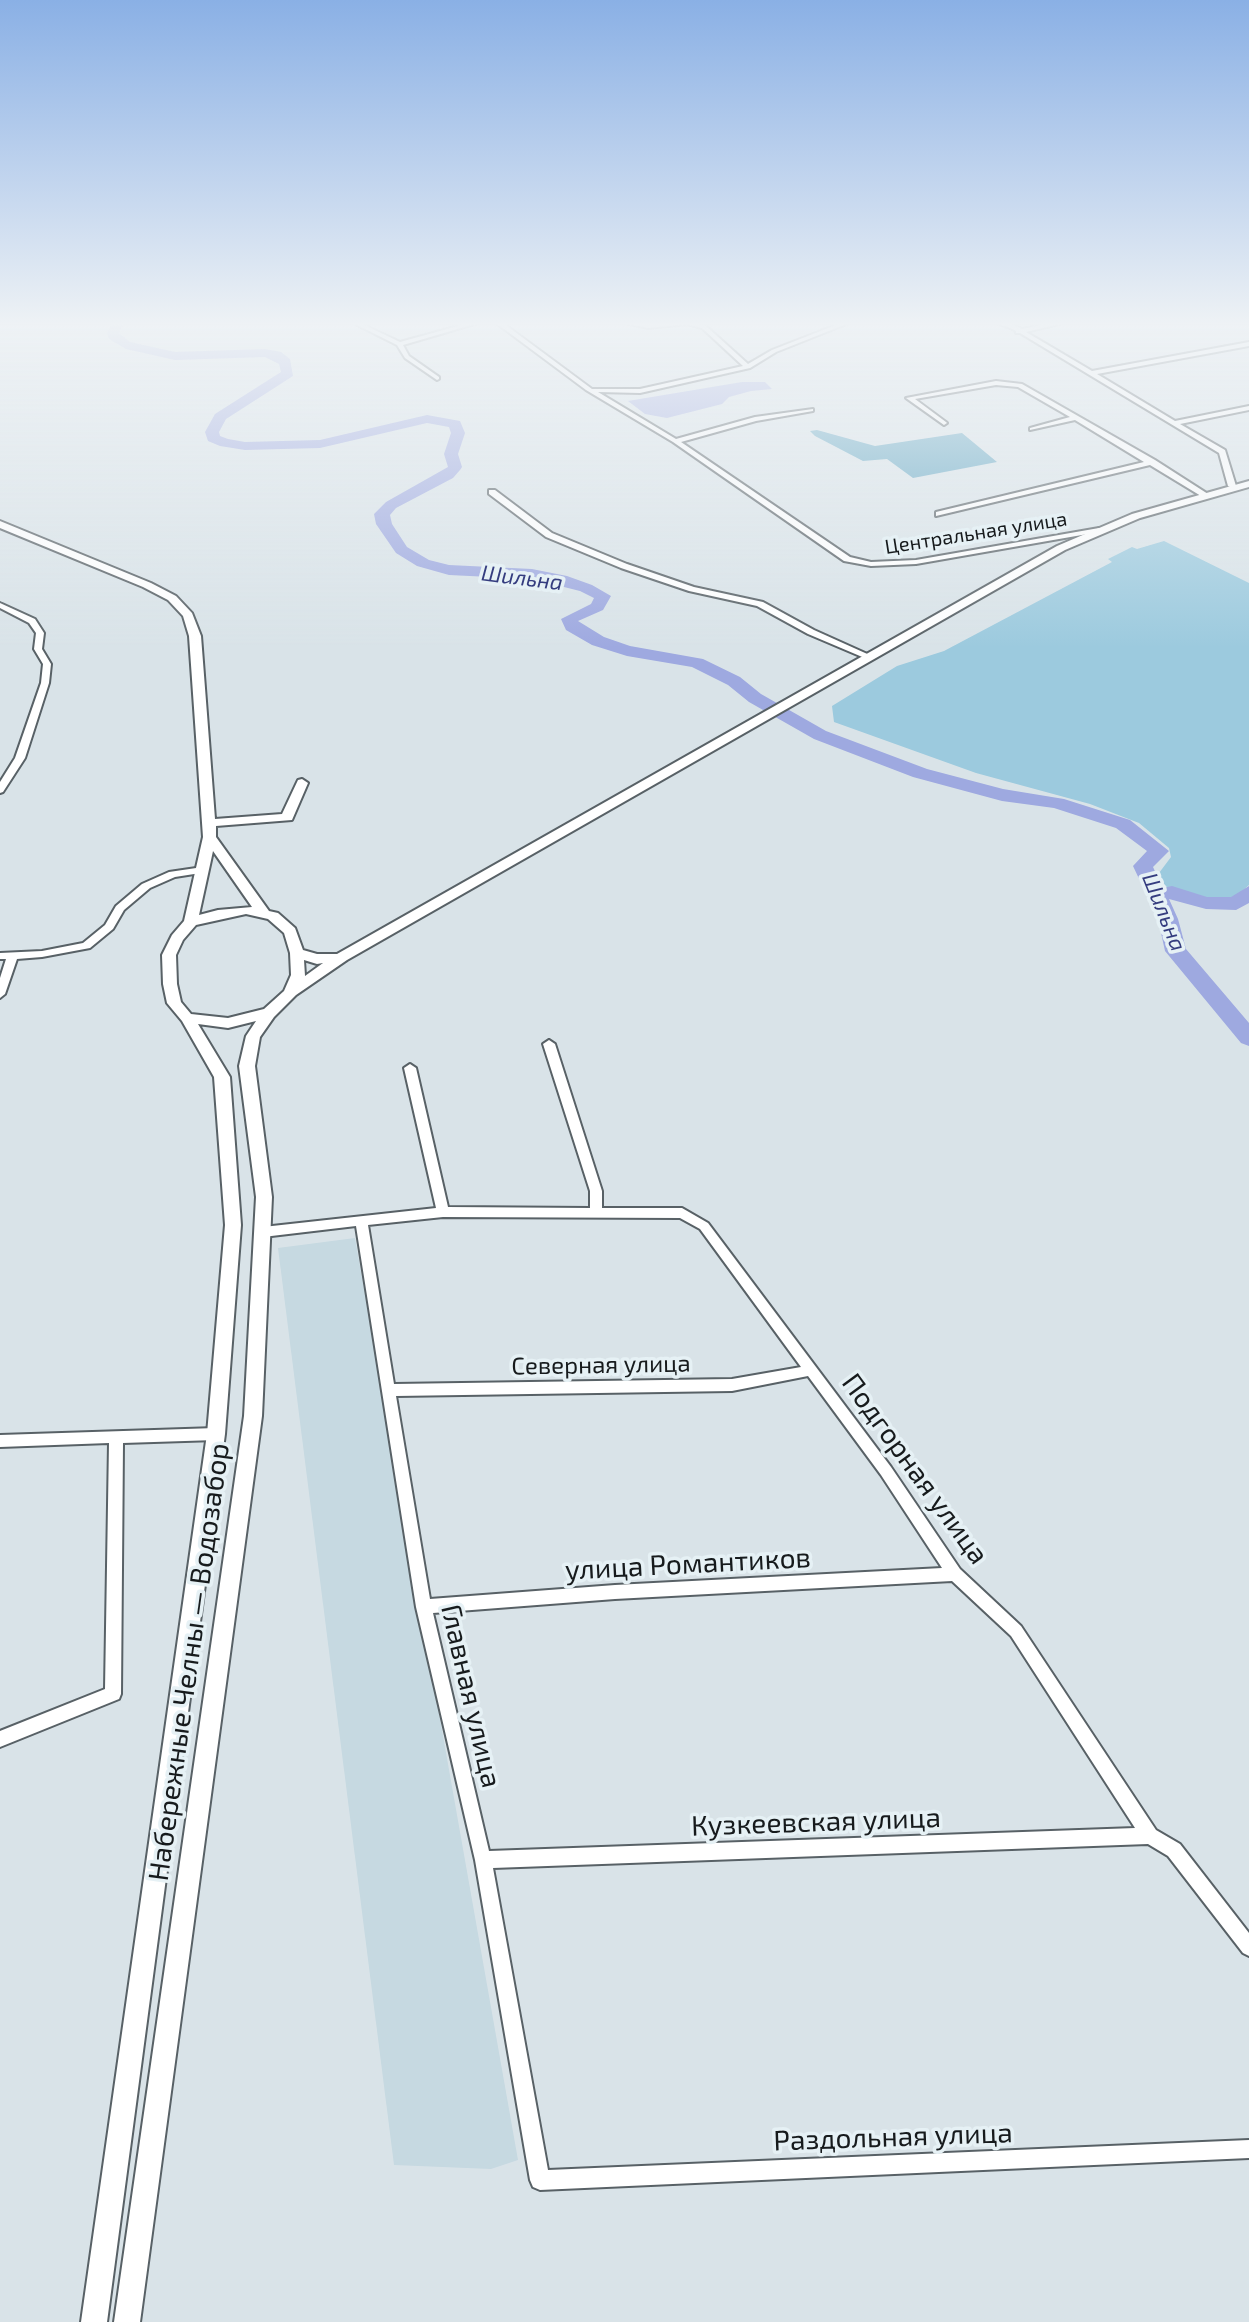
<!DOCTYPE html>
<meta charset="utf-8">
<style>
body{margin:0}
canvas{display:block;background:#d9e3e8}
</style>
<canvas width="1249" height="2322"></canvas>
<script>
const context = document.querySelector('canvas').getContext('2d');
context.lineJoin = 'round';
function fillPath(path, color) { context.fillStyle = color; context.fill(path, 'evenodd'); }
const toPath = rows => new Path2D(rows.map(r => 'M' + r).join(''));
function stroke(path, color, width, dash) { context.strokeStyle = color; context.lineWidth = width; context.lineCap = dash ? 'butt' : 'round'; context.setLineDash(dash || []); context.stroke(path); }
function label(font, color, halo, rows, align = 'center') {
  context.font = font + ' "Exo 2",sans-serif'; context.lineWidth = 7; context.setLineDash([]); context.textBaseline = 'middle'; context.strokeStyle = halo; context.fillStyle = color; for (const [text, x, y, turn = 0] of rows) {
    context.save(); context.translate(x, y); context.rotate((+turn || 0) * Math.PI / 180); context.textAlign = isNaN(turn) ? turn : align; if (halo) context.strokeText(text, 0, 0); context.fillText(text, 0, 0); context.restore();
  }
}
fillPath(toPath([
 [355,1238,518,2160,491,2169,394,2165,278,1248]
]), '#c6d9e1');
fillPath(toPath([
 [1164,541,1249,583,1249,885,1239,894,1220,902,1188,901,1175,895,1163,883,1159,873,1171,857,1169,848,1139,823,1090,804,976,773,834,722,832,706,897,666,944,651,1112,562,1108,559,1132,547,1137,549]
]), '#9ccade');
fillPath(toPath([
 [817,430,875,446,962,433,997,462,913,478,887,459,863,461,815,436,810,431]
]), '#62a6c2');
fillPath(toPath([
 [742,382,765,382,772,389,751,391,729,397,722,404,667,418,645,414,628,401]
]), '#9ea9e0');
fillPath(toPath([
 [112,323,124,323,119,333,130,342,175,352,265,349,281,352,290,359,293,376,226,419,219,432,220,436,228,439,245,442,320,440,427,415,460,421,465,433,458,454,462,467,460,470,453,478,396,508,390,515,392,524,407,547,429,560,449,565,532,569,567,576,592,585,611,596,603,610,578,621,604,637,630,646,703,659,740,677,761,694,826,731,927,769,1003,789,1064,799,1130,820,1169,851,1153,867,1163,888,1172,886,1207,897,1231,897,1249,886,1249,903,1236,910,1206,909,1169,899,1178,919,1186,949,1249,1023,1249,1046,1241,1043,1165,951,1158,919,1133,866,1147,851,1116,828,1054,808,1002,801,913,777,814,739,749,702,728,685,692,667,627,656,592,645,566,630,561,619,591,604,594,598,580,591,532,579,449,575,417,566,396,553,376,524,374,514,386,502,448,467,444,454,451,433,449,427,427,423,320,448,245,450,220,446,208,441,205,432,215,414,281,372,279,364,265,357,175,360,126,349,109,339,107,333,112,323]
]), '#9ea9e0');
const street = toPath([
 [353,323,360,323,400,342,469,323,478,323,403,345,409,356,439,377,439,379,437,380,405,358,397,345,353,323],
 [496,323,503,323,592,389,640,389,743,366,702,328,687,324,648,328,625,323,695,323,706,326,748,364,772,350,841,323,849,323,776,352,750,368,640,393,598,392,676,439,755,417,813,409,813,411,756,421,681,442,850,557,871,562,916,560,1099,528,1103,530,1099,532,916,564,871,566,844,561,673,442,586,390,496,323],
 [996,323,1010,323,1022,329,1052,323,1063,323,1026,332,1092,371,1249,342,1249,346,1097,374,1175,421,1249,406,1249,410,1180,424,1225,450,1236,486,1232,488,1228,486,1219,453,1020,333,1016,333,1016,331,1008,327,996,323],
 [996,381,1022,384,1155,460,1208,494,1201,496,1150,465,936,516,936,512,1144,462,1075,420,1030,430,1030,428,1070,417,1018,387,996,385,915,399,946,422,947,423,944,425,906,398,996,381],
 [489,490,495,490,552,533,627,564,694,587,763,602,814,630,874,657,867,659,808,634,757,606,689,591,621,568,546,537,489,494,489,490],
 [0,603,35,619,44,633,42,649,51,664,49,683,25,758,3,792,0,793,0,782,15,758,41,683,43,664,34,649,36,633,29,623,0,608,0,603],
 [203,867,207,868,207,872,175,877,150,888,124,910,113,929,90,948,42,957,17,959,5,994,0,998,0,978,6,959,0,959,0,953,42,951,83,943,105,925,116,906,142,884,169,872,203,867],
 [549,1040,555,1044,602,1191,602,1208,682,1208,708,1223,891,1467,960,1569,1021,1626,1156,1830,1180,1844,1249,1933,1249,1956,1243,1953,1168,1856,1148,1844,493,1868,548,2170,1249,2140,1249,2158,540,2190,533,2187,530,2180,475,1860,416,1607,356,1226,263,1237,259,1235,257,1232,259,1229,263,1227,436,1208,404,1068,410,1064,416,1068,448,1207,590,1208,590,1191,543,1044,549,1040],
 [443,1217,680,1218,700,1229,801,1367,732,1379,394,1384,368,1225,443,1217],
 [808,1376,881,1475,942,1568,615,1585,430,1599,396,1396,732,1391,808,1376],
 [952,1581,1011,1636,1135,1828,489,1851,433,1613,615,1599,952,1581],
 [216,1428,221,1430,223,1434,221,1438,216,1440,123,1443,121,1694,119,1699,0,1747,0,1731,105,1689,109,1443,0,1447,0,1435,216,1428]
]);
const secondary = toPath([
 [1249,481,1249,487,1140,518,1065,550,347,960,296,995,274,1017,260,1037,255,1066,272,1197,262,1416,140,2322,114,2322,244,1416,256,1197,239,1066,246,1036,256,1021,228,1028,198,1024,230,1077,241,1225,225,1434,107,2322,81,2322,207,1434,225,1225,214,1077,182,1021,167,1003,163,984,162,955,172,935,184,921,203,837,189,636,183,616,168,600,143,587,0,528,0,521,151,583,176,596,192,613,201,636,215,819,282,814,298,780,302,779,308,783,292,820,216,826,216,837,269,911,278,913,295,928,303,950,317,954,337,954,1057,546,1132,514,1249,481],
 [213,851,252,907,218,910,199,915,213,851],
 [246,914,268,919,284,933,290,953,291,975,284,991,264,1009,228,1018,191,1014,181,1002,177,984,176,955,183,940,196,925,246,914],
 [304,960,317,964,323,963,305,976,304,960]
]);
stroke(street, '#586166', 4);
stroke(secondary, '#586166', 4);
fillPath(street, '#fff');
fillPath(secondary, '#fff');
const sky = context.createLinearGradient(0, 0, 0, 648);
sky.addColorStop(0, '#8ab0e5');
sky.addColorStop(0.5, '#eef2f5');
sky.addColorStop(1, '#eef2f500');
context.fillStyle = sky;
context.fillRect(0, 0, 1249, 648);
label('20px', '#171b1d', '#e6f1f5', [
 ["Центральная улица",976,533,-9]
]);
label('italic 22px', '#353d7f', '#e6f1f5', [
 ["Шильна",522,578,7],
 ["Шильна",1164,912,68]
]);
label('24px', '#171b1d', '#e6f1f5', [
 ["Северная улица",601,1365,-1]
]);
label('28px', '#171b1d', '#e6f1f5', [
 ["Подгорная улица",915,1469,54],
 ["улица Романтиков",688,1564,-3],
 ["Набережные Челны — Водозабор",189,1662,-82],
 ["Главная улица",471,1696,77],
 ["Кузкеевская улица",816,1822,-2],
 ["Раздольная улица",893,2137,-2]
]);
</script>
